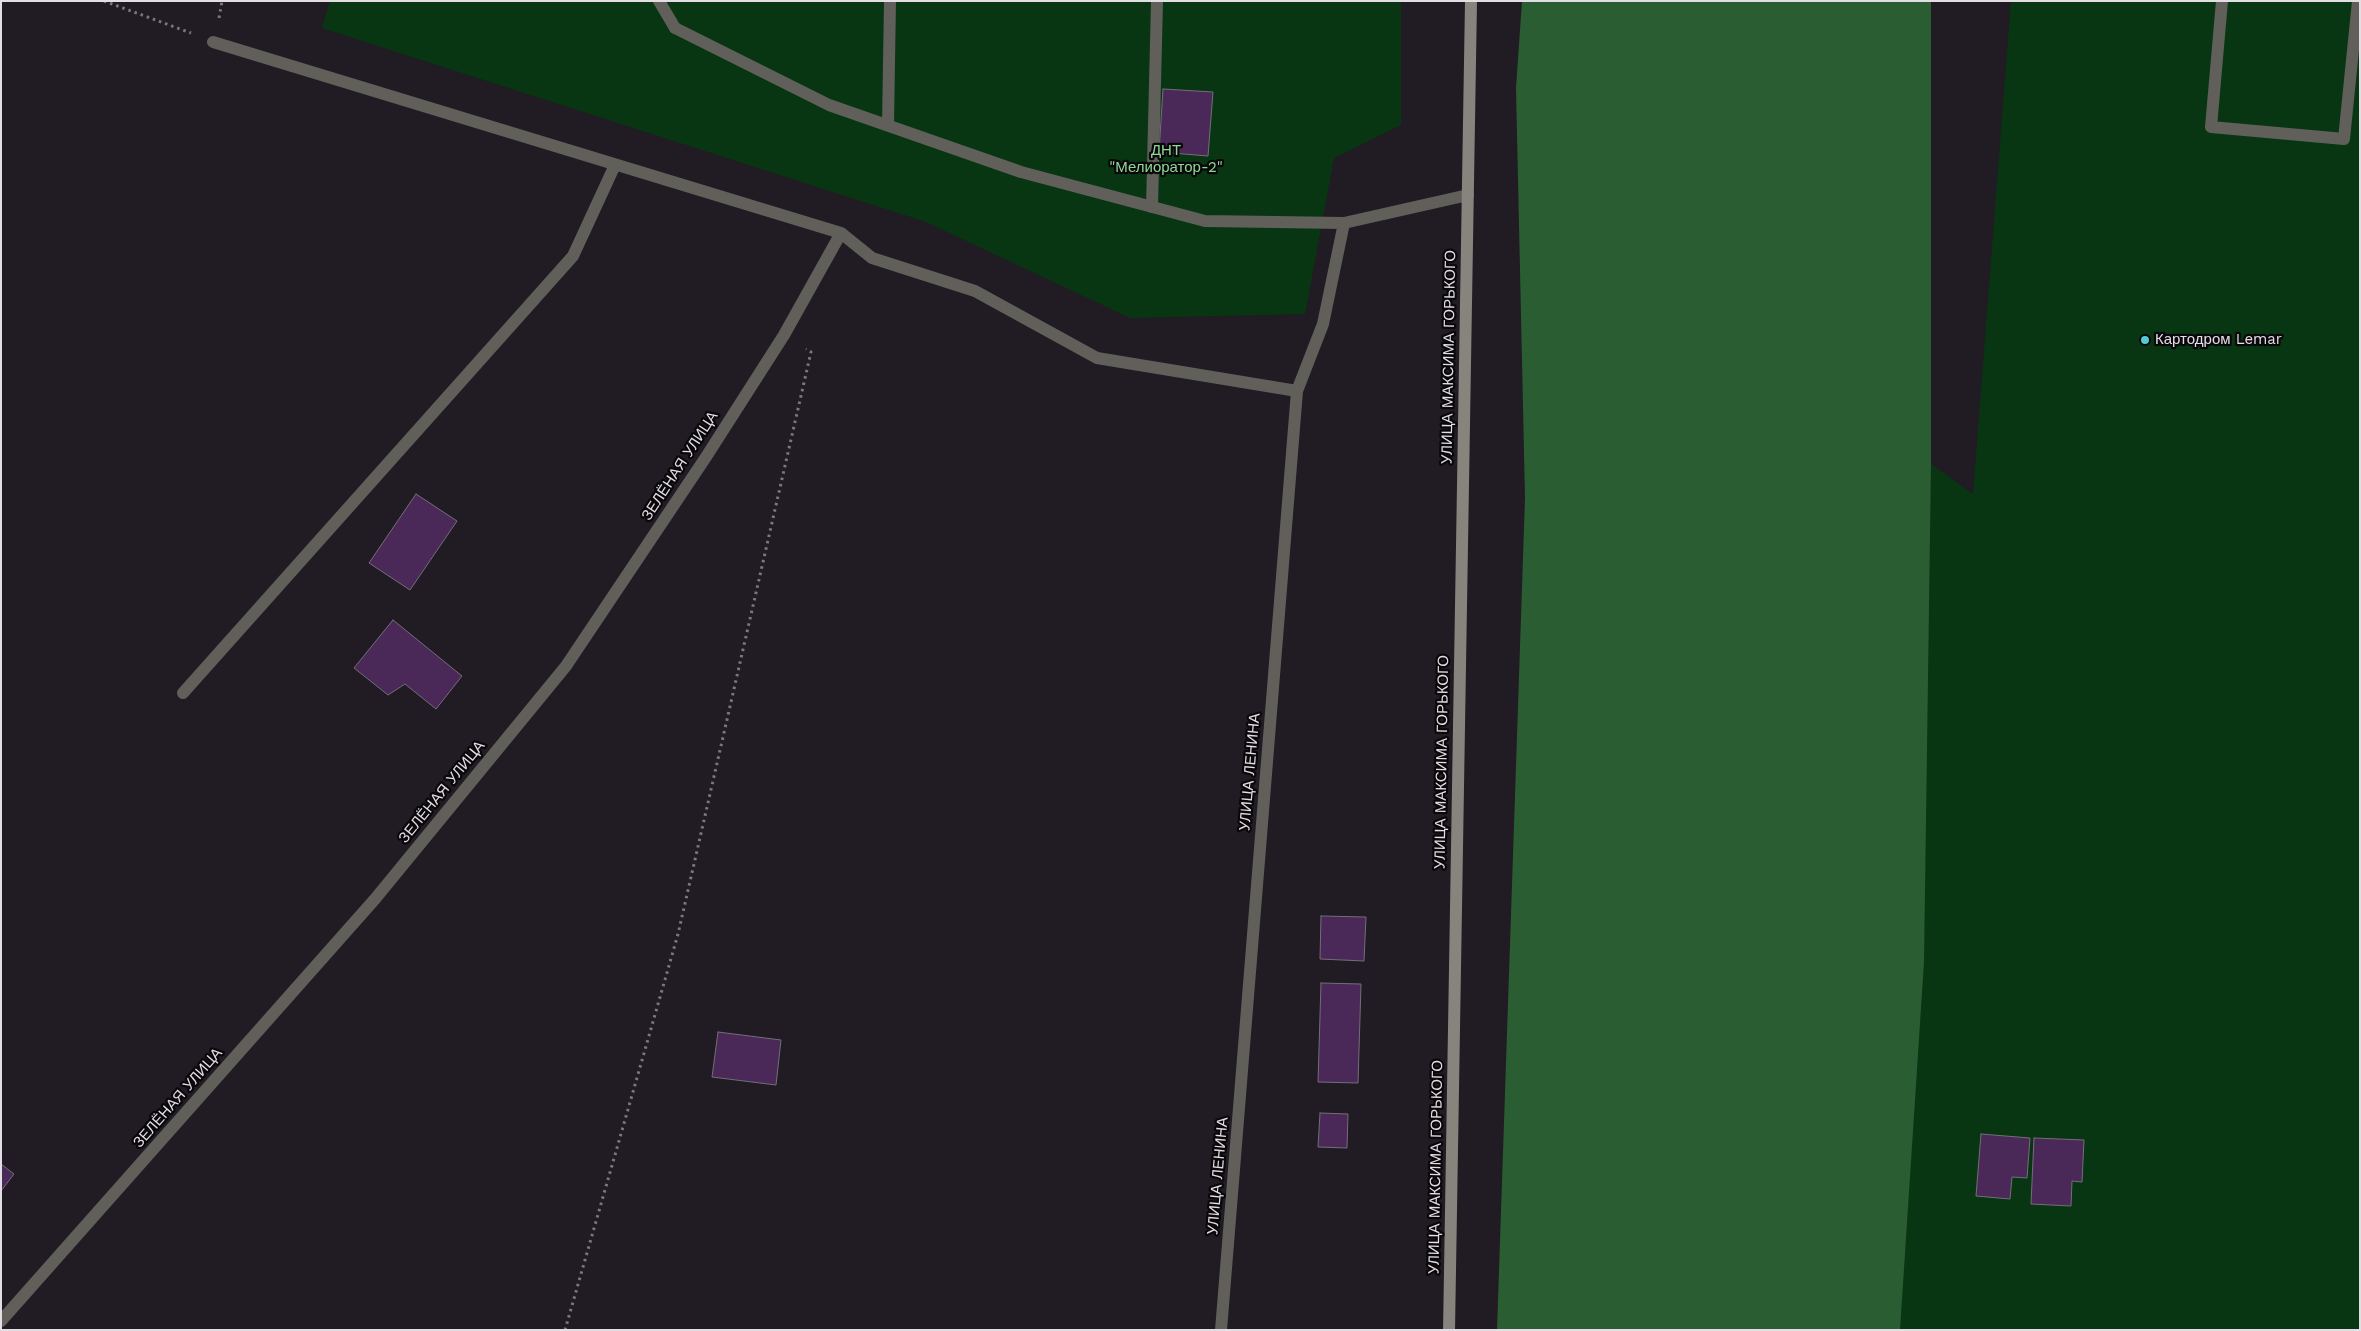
<!DOCTYPE html>
<meta charset="utf-8">
<style>
body{margin:0}
#map{position:relative;width:2361px;height:1331px;overflow:hidden;background:#211b24;font-family:"Work Sans",sans-serif}
canvas{display:block}
.frame{position:absolute;inset:0;border:2px solid #e2dee4;pointer-events:none}
</style>
<div id="map">
<canvas width="2361" height="1331"></canvas>
<div class="frame"></div>
</div>
<script>
const context = document.querySelector('canvas').getContext('2d');
context.lineJoin = 'round';
function fillPath(path, color) { context.fillStyle = color; context.fill(path, 'evenodd'); }
const toPath = rows => new Path2D(rows.map(r => 'M' + r).join(''));
function stroke(path, color, width, dash) { context.strokeStyle = color; context.lineWidth = width; context.lineCap = dash ? 'butt' : 'round'; context.setLineDash(dash || []); context.stroke(path); }
function label(font, color, halo, rows, align = 'center') {
  context.font = font + ' "Work Sans",sans-serif'; context.lineWidth = 4.5; context.setLineDash([]); context.textBaseline = 'middle'; context.strokeStyle = halo; context.fillStyle = color; for (const [text, x, y, turn = 0] of rows) {
    context.save(); context.translate(x, y); context.rotate((+turn || 0) * Math.PI / 180); context.textAlign = isNaN(turn) ? turn : align; if (halo) context.strokeText(text, 0, 0); context.fillText(text, 0, 0); context.restore();
  }
}
fillPath(toPath([
 [330,1,1401,1,1401,125,1334,158,1305,314,1130,318,926,222,322,28],
 [2011,1,2360,1,2360,1330,1900,1330,1931,464,1973,494]
]), '#083612');
fillPath(toPath([
 [1522,1,1931,1,1931,464,1924,962,1900,1330,1497,1330,1525,498,1516,88]
]), '#2b5d32');
const building = toPath([
 [1163,89,1213,92,1208,156,1159,152,1163,89],
 [416,494,457,521,410,590,369,563,416,494],
 [393,620,462,676,436,709,405,684,388,695,354,668,393,620],
 [1321,916,1366,917,1364,961,1320,959,1321,916],
 [1321,983,1361,984,1358,1083,1318,1082,1321,983],
 [718,1032,781,1040,776,1085,712,1077,718,1032],
 [1320,1113,1348,1114,1347,1148,1318,1147,1320,1113],
 [1981,1134,2030,1138,2027,1178,2012,1177,2010,1199,1976,1196,1981,1134],
 [2034,1138,2084,1140,2082,1182,2072,1181,2071,1206,2031,1204,2034,1138],
 [1,1164,14,1174,1,1191,1,1164]
]);
fillPath(building, '#4a2959');
stroke(building, '#746e78', 1);
stroke(toPath([
 [104,1,191,33],
 [219,18,222,1],
 [565,1330,678,934,811,352,806,349]
]), '#7c777e', 3, [2.5, 4]);
stroke(toPath([
 [659,1,675,28],
 [2222,1,2211,127,2344,139,2358,1],
 [888,125,890,1],
 [1152,207,1157,1]
]), '#615f5a', 12);
stroke(toPath([
 [675,28,829,105,1021,172,1205,221,1344,223,1468,195],
 [213,42,841,233,872,258,975,291,1097,358,1297,391],
 [183,693,573,256,615,165],
 [1,1321,375,899,566,666,706,457,784,335,841,233],
 [1221,1330,1297,391,1323,324,1344,223]
]), '#615f5a', 12);
stroke(toPath([
 [1449,1330,1471,1]
]), '#87847d', 12);
for (const [x, y, r, color] of [
 [2145,340,5,"#52cbd7"]
]) { const dot = new Path2D(); dot.arc(x, y, r, 0, 2 * Math.PI); context.fillStyle = color; context.fill(dot); stroke(dot, '#09070a', 2); }
label('15px', '#8ed795', '#09070a', [
 ["ДНТ",1166,151],
 ["\"Мелиоратор-2\"",1166,168]
]);
label('15px', '#e2dee4', '#09070a', [
 ["Картодром Lemar",2155,340]
], 'left');
label('15px', '#e2dee4', '#09070a', [
 ["УЛИЦА МАКСИМА ГОРЬКОГО",1449,357,-89],
 ["ЗЕЛЁНАЯ УЛИЦА",680,466,-57],
 ["УЛИЦА МАКСИМА ГОРЬКОГО",1442,762,-89],
 ["УЛИЦА ЛЕНИНА",1250,772,-85],
 ["ЗЕЛЁНАЯ УЛИЦА",442,792,-51],
 ["ЗЕЛЁНАЯ УЛИЦА",178,1098,-49],
 ["УЛИЦА МАКСИМА ГОРЬКОГО",1436,1167,-89],
 ["УЛИЦА ЛЕНИНА",1218,1176,-85]
]);
</script>
